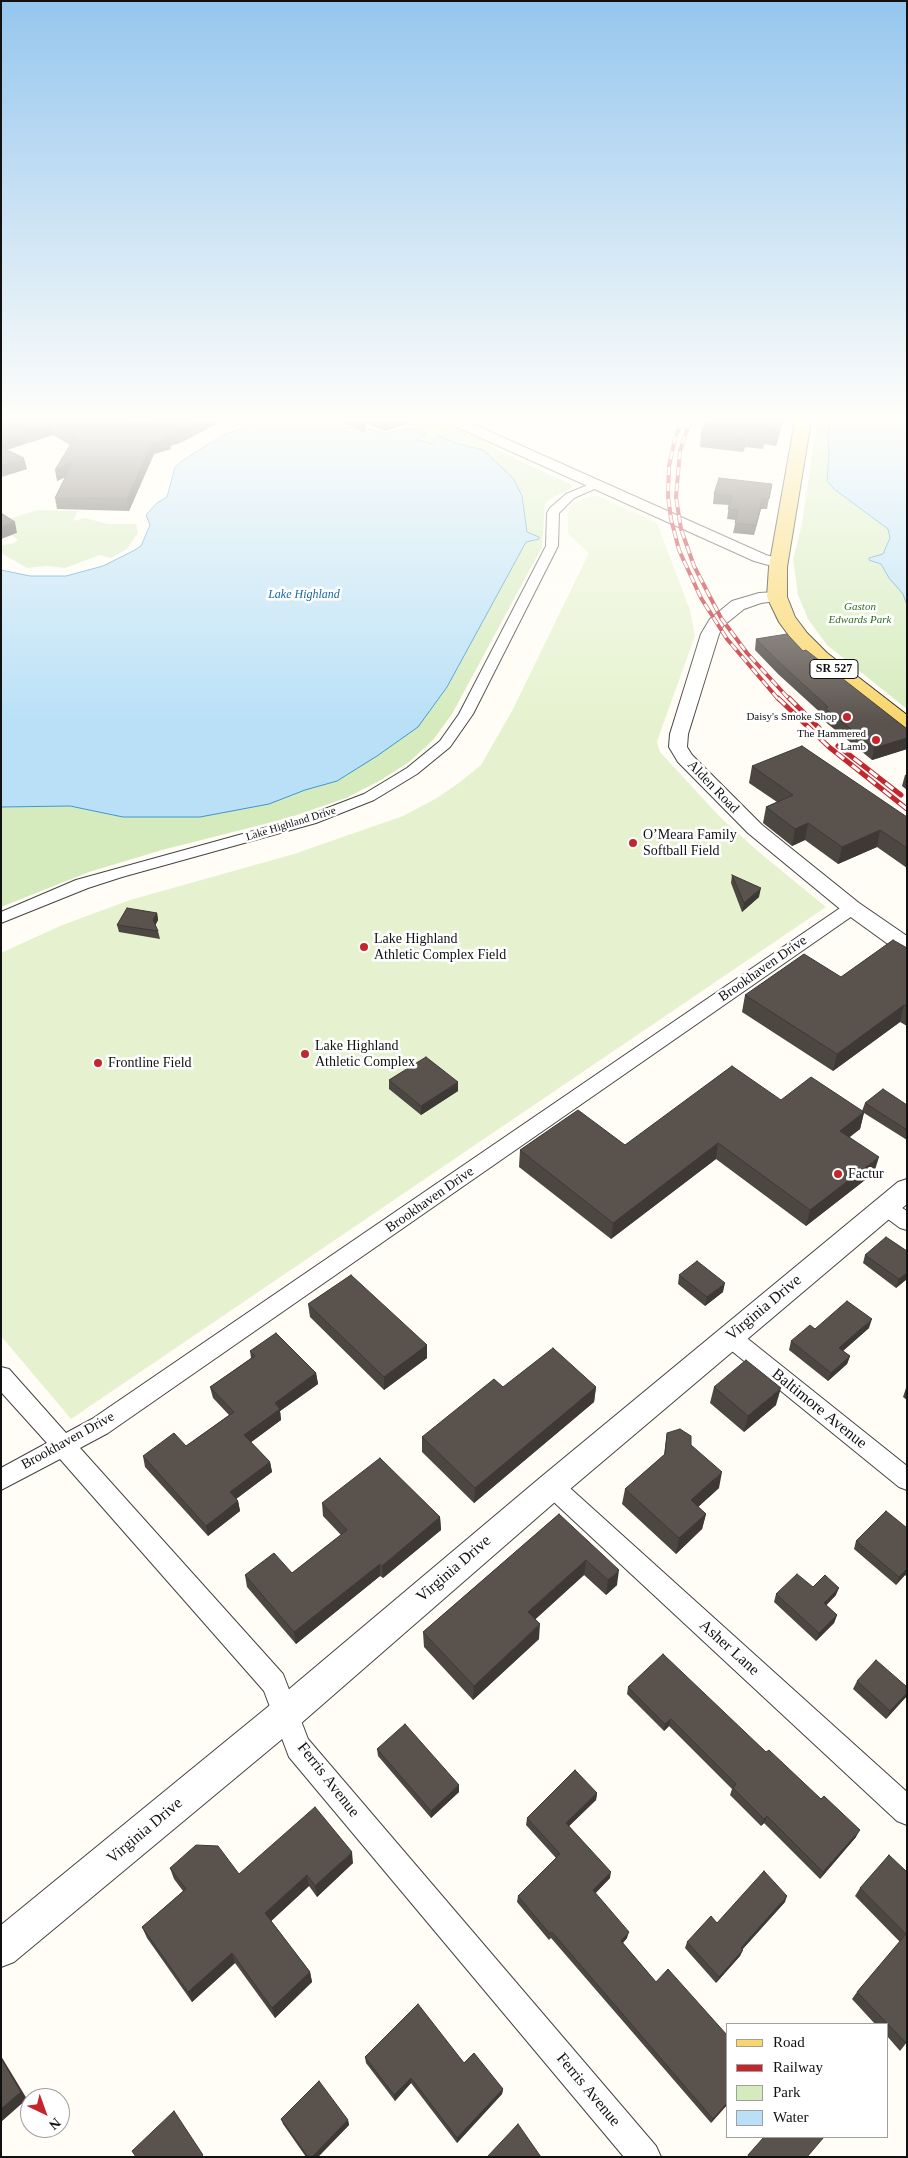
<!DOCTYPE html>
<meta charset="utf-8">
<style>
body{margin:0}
#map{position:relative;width:908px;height:2158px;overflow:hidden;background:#fffdf5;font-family:"Times New Roman",serif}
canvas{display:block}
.frame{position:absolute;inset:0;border:2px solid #111;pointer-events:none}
.legend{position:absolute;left:726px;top:2023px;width:162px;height:115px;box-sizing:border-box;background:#fff;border:1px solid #a0a0a0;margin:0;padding:6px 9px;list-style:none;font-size:15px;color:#111}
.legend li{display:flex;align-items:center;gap:10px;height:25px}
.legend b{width:25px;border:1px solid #a0a0a0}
.north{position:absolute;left:20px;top:2088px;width:50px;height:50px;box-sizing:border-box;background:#fff;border:1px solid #a0a0a0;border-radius:50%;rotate:138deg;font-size:14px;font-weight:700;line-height:20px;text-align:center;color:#111}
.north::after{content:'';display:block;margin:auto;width:18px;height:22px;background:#c4262e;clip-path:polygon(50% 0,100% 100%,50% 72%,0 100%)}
</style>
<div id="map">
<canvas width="908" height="2158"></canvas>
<div class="frame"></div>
<ul class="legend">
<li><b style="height:6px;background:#f9d66b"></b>Road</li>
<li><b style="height:6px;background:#c4262e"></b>Railway</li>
<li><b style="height:14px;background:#d5ebbd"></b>Park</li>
<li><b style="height:14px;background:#b9e0f7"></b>Water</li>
</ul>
<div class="north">N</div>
</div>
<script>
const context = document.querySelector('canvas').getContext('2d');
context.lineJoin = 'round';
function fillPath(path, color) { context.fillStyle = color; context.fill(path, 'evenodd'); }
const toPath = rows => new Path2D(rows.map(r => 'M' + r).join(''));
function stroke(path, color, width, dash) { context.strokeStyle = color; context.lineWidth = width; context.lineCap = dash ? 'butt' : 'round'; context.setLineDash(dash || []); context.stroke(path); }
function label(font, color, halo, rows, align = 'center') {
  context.font = font + ' "Times New Roman",serif'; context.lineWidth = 5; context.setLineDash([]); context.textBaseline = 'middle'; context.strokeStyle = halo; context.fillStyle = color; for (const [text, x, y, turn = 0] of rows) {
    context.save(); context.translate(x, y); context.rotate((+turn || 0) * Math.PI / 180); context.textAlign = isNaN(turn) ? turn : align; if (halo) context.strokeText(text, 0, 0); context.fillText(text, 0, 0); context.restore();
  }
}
fillPath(toPath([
 [432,421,439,421,479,439,509,456,572,485,571,488,550,499,545,504,542,547,452,714,433,740,409,762,381,780,346,798,288,818,162,850,89,872,1,907,1,807,70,806,123,817,305,790,337,781,418,727,447,687,526,542,539,537,527,533,522,495,472,446,458,444,438,436,431,444,416,440,426,434,411,429],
 [817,421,831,421,828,434,829,454,827,481,834,489,888,529,890,538,883,555,869,557,881,564,889,578,903,594,907,605,907,709,827,645,808,619,798,595,793,559,802,524],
 [37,510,78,511,73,521,85,518,108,524,136,524,138,533,127,549,111,558,100,555,65,568,46,566,27,568,1,553,1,545,12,544,18,540,12,535,17,534,6,520]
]), '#d5ebbd');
fillPath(toPath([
 [595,496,600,497,657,523,690,610,695,636,661,730,657,742,660,752,721,818,760,853,826,907,71,1419,1,1336,1,953,60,926,130,900,294,854,403,816,437,798,460,782,481,765,493,744,512,711,589,553,568,534,568,513,569,507,573,504,588,497]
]), '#e6f2cf');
const water = toPath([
 [263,421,328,421,340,427,370,429,385,433,410,428,426,434,417,440,431,444,438,436,458,444,483,450,513,478,522,496,527,532,539,537,539,539,526,542,447,687,418,727,377,756,337,781,305,790,269,804,200,817,123,817,70,806,1,807,1,570,30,576,66,576,103,566,133,551,141,546,150,525,146,515,157,503,167,497,175,467,182,461,221,436,263,421],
 [831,421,907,421,907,605,903,594,889,578,881,564,869,560,869,558,883,554,890,538,888,529,834,489,827,481,829,454,828,434,831,421]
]);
fillPath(water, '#b9e0f7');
stroke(water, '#3f96cf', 1);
const minor = toPath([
 [595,482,601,485,599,487,574,498,559,513,558,546,473,714,450,747,417,774,374,800,316,823,122,877,88,888,1,923,1,912,76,880,304,817,364,794,407,768,440,741,459,714,546,546,547,513,550,508,566,494,595,482],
 [852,903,858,904,860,908,858,912,108,1433,80,1448,283,1674,308,1739,656,2146,661,2157,624,2157,289,1757,264,1691,60,1459,1,1490,1,1468,47,1443,1,1392,1,1367,9,1369,66,1433,92,1419,846,904,852,903],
 [884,1198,891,1201,907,1211,907,1230,900,1228,877,1211,874,1206,877,1201,884,1198],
 [730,1328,738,1331,907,1466,907,1490,899,1487,722,1343,719,1337,722,1331,730,1328],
 [552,1475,560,1479,907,1792,907,1825,897,1821,544,1493,540,1486,544,1479,552,1475]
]);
const tertiary = toPath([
 [448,421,466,421,766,555,785,560,787,563,785,566,779,568,754,561,450,424,448,421],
 [777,592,783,594,785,597,783,600,761,603,744,609,723,626,719,634,688,734,687,747,692,755,762,825,859,903,907,936,907,954,899,952,845,913,748,833,678,762,669,747,670,734,701,634,710,619,732,601,759,593,777,592],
 [907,1179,907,1204,563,1495,299,1725,14,1962,1,1967,1,1925,275,1701,541,1477,898,1182,907,1179]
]);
const primary = toPath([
 [795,421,811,421,787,567,787,597,795,617,807,633,827,653,907,715,907,732,899,731,813,661,793,641,779,622,767,597,769,567,795,421]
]);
stroke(minor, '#444', 2);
stroke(tertiary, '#444', 2);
stroke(primary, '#222', 2);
fillPath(minor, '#fff');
fillPath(tertiary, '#fff');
fillPath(primary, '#f9d66b');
const railFar1 = toPath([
 [682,421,675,439,669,466,668,496,671,519,679,550,701,598,727,639,779,700],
 [690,421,680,451,676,497,681,529,694,566,721,618,747,653,790,700]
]);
const rail = toPath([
 [778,698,829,747,907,809],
 [789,698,820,729],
 [838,746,901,795]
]);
stroke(railFar1, '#c4262e', 4);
stroke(rail, '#c4262e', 5);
stroke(railFar1, '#fff', 2.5, [8]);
stroke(rail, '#fff', 3, [10]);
fillPath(toPath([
 [1,421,135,424,146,421,218,421,218,423,182,442,170,446,171,449,154,454,129,511,57,509,55,498,65,477,57,481,70,445,53,435,7,450,27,469,1,477],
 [341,421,414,421,385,431,365,423,365,433],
 [782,425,776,446,764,444,763,449,745,447,743,452,700,447,701,433],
 [770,493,767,509,761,509,754,535,733,533,736,520,727,519,729,505,713,504,714,494],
 [756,639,803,651,907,729,907,749,872,760,823,720,824,716,778,674,755,650],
 [752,766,907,817,907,868,877,847,838,864,805,840,792,846,763,823,766,807,777,802,749,783],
 [907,774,907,790,902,786,905,775],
 [732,875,759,897,742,912,731,883],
 [157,913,158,920,155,925,158,931,160,939,119,932,117,925],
 [907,948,907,1026,900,1022,833,1071,742,1012,745,995,841,977],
 [389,1080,458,1091,421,1115,389,1089],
 [781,1100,862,1111,865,1103,907,1105,907,1140,864,1113,860,1129,849,1137,874,1173,806,1226,716,1159,611,1239,519,1167,520,1150,625,1145],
 [907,1251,907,1279,896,1288,863,1263,865,1255],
 [679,1275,723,1292,705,1306,678,1284],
 [308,1304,427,1345,427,1358,384,1390,310,1317],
 [869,1328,843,1351,850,1356,847,1364,828,1381,789,1350,791,1341,815,1329],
 [250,1351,316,1373,318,1384,280,1411,281,1420,251,1442,270,1462,272,1472,236,1499,238,1501,240,1511,208,1536,145,1467,143,1456,186,1446,229,1415,213,1398,210,1387,251,1358],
 [503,1387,596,1387,594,1402,474,1503,422,1452,422,1437],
 [714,1387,776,1405,744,1432,710,1403],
 [907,1387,907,1400,903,1397,906,1388],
 [667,1433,691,1445,719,1488,698,1507,706,1514,702,1529,676,1554,622,1504,625,1489,664,1455],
 [322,1503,440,1517,441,1530,383,1578,380,1576,296,1644,247,1587,245,1575,292,1573,341,1535,323,1516],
 [559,1514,617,1585,606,1595,584,1575,535,1619,539,1639,473,1700,424,1647,423,1632],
 [907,1528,907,1577,905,1575,896,1585,854,1549,856,1541],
 [813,1587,836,1595,826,1605,837,1615,834,1623,816,1641,774,1602,776,1594],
 [857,1681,906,1697,886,1719,853,1689],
 [628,1687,856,1837,820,1879,764,1823,761,1826,730,1795,732,1789,669,1726,664,1731,627,1694],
 [377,1749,459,1785,459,1792,431,1818,378,1756],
 [597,1793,596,1800,569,1826,610,1878,595,1893,627,1938,623,1943,656,1982,727,2035,727,2105,711,2123,551,1938,549,1940,517,1902,518,1896,556,1858,526,1825,527,1818],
 [353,1863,317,1897,309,1886,271,1921,310,1972,312,1982,275,2018,235,1963,192,2002,147,1938,142,1927,183,1891,174,1879,170,1868,239,1874],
 [907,1872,907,2042,900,2051,887,2036,887,2024,875,2024,852,1999,857,1992,900,1942,855,1896,860,1888],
 [785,1902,742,1950,740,1956,716,1983,685,1948,687,1942,717,1923],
 [365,2057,464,2063,503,2089,502,2094,457,2143,411,2083,395,2101,366,2063],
 [281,2119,348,2120,349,2125,318,2157,306,2157,283,2124]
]), '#4d4742');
fillPath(toPath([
 [130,421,135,421,136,424,127,427],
 [200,421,218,421,218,423,182,442,170,446,171,449,154,454,129,511,127,499,152,443,166,436],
 [385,421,414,421,385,431],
 [781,421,783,421,782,425,776,446,778,432],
 [51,424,53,435,1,451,1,440],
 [746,433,745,447,743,452,745,437],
 [24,458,27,469,1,477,1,465],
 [73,462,75,473,57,481,55,470],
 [762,499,761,509,754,535,756,525],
 [15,522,17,533,1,539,1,526],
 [907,738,907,749,872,760,874,748],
 [808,823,805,840,792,846,795,829],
 [880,830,877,847,838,864,842,847],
 [761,888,759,897,742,912,744,903],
 [157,913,158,920,154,928,153,920],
 [904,1005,900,1022,833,1071,837,1054],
 [458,1082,458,1091,421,1115,421,1106],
 [864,1112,860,1129,836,1148,840,1131],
 [718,1143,716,1159,611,1239,613,1223],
 [879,1157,874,1173,806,1226,810,1210],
 [907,1273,907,1279,896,1288,899,1279],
 [725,1283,723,1292,705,1306,707,1297],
 [872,1319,869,1328,837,1356,839,1348],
 [427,1345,427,1358,384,1390,384,1377],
 [850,1356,847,1364,828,1381,831,1373],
 [316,1373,318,1384,280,1411,281,1420,246,1446,244,1435,275,1403],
 [596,1387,594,1402,474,1503,475,1488],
 [781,1388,776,1405,744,1432,748,1416],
 [270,1462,272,1472,232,1502,230,1492],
 [722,1472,719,1488,688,1516,691,1500],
 [238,1501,240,1511,208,1536,206,1526],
 [706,1514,702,1529,676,1554,679,1538],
 [440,1517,441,1530,383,1578,382,1566],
 [586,1560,584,1575,527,1627,528,1612],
 [380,1564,380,1576,296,1644,294,1632],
 [907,1569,905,1575,896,1585,899,1577],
 [619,1570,617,1585,606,1595,608,1580],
 [839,1588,836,1595,821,1611,824,1603],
 [837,1615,834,1623,816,1641,819,1633],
 [540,1624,539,1639,473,1700,474,1686],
 [907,1693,906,1697,886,1719,890,1711],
 [671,1719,669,1726,664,1731,665,1724],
 [459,1785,459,1792,431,1818,431,1811],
 [597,1793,596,1800,565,1830,566,1823],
 [767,1816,764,1823,761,1826,764,1819],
 [860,1830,856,1837,820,1879,823,1872],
 [352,1852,353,1863,317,1897,315,1886],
 [611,1872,610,1878,592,1897,593,1890],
 [307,1875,309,1886,268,1924,265,1913],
 [787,1896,785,1902,738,1954,741,1948],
 [629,1932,627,1938,619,1947,621,1941],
 [743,1950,740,1956,716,1983,719,1977],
 [232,1953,235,1963,192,2002,188,1992],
 [310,1972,312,1982,275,2018,272,2008],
 [1,2056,27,2099,1,2122],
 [411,2078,411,2083,395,2101,394,2095],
 [503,2089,502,2094,457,2143,457,2138],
 [727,2103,727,2105,711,2123,713,2119],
 [348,2120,349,2125,318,2157,312,2157]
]), '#3f3936');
const building = toPath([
 [1,421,130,421,127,427,146,421,200,421,181,431,166,436,169,438,152,443,127,499,55,498,73,462,55,470,75,437,51,424,1,440,1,421],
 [706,421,781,421,778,432,766,430,765,435,746,433,745,437,701,433,706,421],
 [1,447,24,458,1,465,1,447],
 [719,478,772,484,769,499,762,499,756,525,735,523,738,510,728,509,732,496,714,494,719,478],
 [1,513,15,522,1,526,1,513],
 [787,634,803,651,806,650,907,729,907,738,874,748,825,708,828,707,780,663,756,639,787,634],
 [802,746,907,817,907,848,880,830,842,847,808,823,795,829,766,807,793,795,752,766,802,746],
 [732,875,761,888,744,903,732,875],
 [127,908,157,913,153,920,158,931,117,925,127,908],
 [893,940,907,948,907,1006,904,1005,837,1054,745,995,804,954,841,977,893,940],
 [426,1057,458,1082,421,1106,389,1080,426,1057],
 [732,1066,781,1100,811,1077,864,1112,840,1131,879,1157,810,1210,718,1143,613,1223,520,1150,578,1110,625,1145,732,1066],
 [883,1089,907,1105,907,1130,865,1103,883,1089],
 [886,1237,907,1251,907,1273,899,1279,865,1255,886,1237],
 [697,1261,725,1283,707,1297,679,1275,697,1261],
 [351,1275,427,1345,384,1377,308,1304,351,1275],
 [847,1301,872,1319,839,1348,850,1356,831,1373,791,1341,810,1325,815,1329,847,1301],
 [276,1333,316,1373,275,1403,280,1409,244,1435,270,1462,230,1492,238,1501,206,1526,143,1456,174,1433,186,1446,234,1412,210,1387,255,1356,250,1351,276,1333],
 [553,1348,596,1387,475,1488,422,1437,494,1379,503,1387,553,1348],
 [746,1360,781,1388,748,1416,714,1387,746,1360],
 [680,1429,691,1436,691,1445,722,1472,691,1500,706,1514,679,1538,625,1489,665,1454,667,1433,680,1429],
 [380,1458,440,1517,382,1566,380,1564,294,1632,245,1575,274,1553,292,1573,347,1530,322,1503,380,1458],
 [886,1511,907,1528,907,1569,899,1577,856,1541,886,1511],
 [559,1514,619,1570,608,1580,586,1560,528,1612,540,1624,474,1686,423,1632,559,1514],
 [797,1574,813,1587,825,1575,839,1588,824,1603,837,1615,819,1633,776,1594,797,1574],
 [663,1654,766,1752,769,1750,821,1799,824,1796,860,1830,823,1872,767,1816,764,1819,733,1788,736,1784,671,1719,665,1724,628,1687,663,1654],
 [876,1660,907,1687,907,1693,890,1711,857,1681,876,1660],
 [405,1724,459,1785,431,1811,377,1749,405,1724],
 [575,1770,597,1793,566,1823,611,1872,593,1890,629,1932,621,1941,656,1982,668,1969,727,2035,727,2103,713,2119,552,1932,550,1934,518,1896,560,1854,527,1818,575,1770],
 [315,1807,352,1852,315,1886,307,1875,265,1913,310,1972,272,2008,232,1953,188,1992,142,1927,186,1889,170,1868,196,1845,218,1846,239,1874,315,1807],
 [889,1855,907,1872,907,2042,906,2043,857,1992,906,1934,860,1888,889,1855],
 [764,1871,787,1896,741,1948,743,1950,719,1977,687,1942,711,1916,717,1923,764,1871],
 [418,2004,464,2063,474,2053,503,2089,457,2138,411,2078,394,2095,365,2057,418,2004],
 [1,2058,21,2092,1,2109,1,2058],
 [319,2081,348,2120,312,2157,308,2157,281,2119,319,2081],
 [174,2111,203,2155,201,2157,136,2157,132,2151,174,2111],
 [518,2124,541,2157,487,2157,518,2124],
 [764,2137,824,2137,807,2157,749,2157,748,2155,764,2137]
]);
fillPath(building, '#5a524d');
stroke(building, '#3f3936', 1);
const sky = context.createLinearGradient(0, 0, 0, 723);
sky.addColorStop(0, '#95c6ee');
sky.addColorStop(0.58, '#fffefa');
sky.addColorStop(1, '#fffefa00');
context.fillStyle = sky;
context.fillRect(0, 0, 908, 723);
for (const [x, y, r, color] of [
 [847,717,5,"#c4262e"],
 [876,740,5,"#c4262e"],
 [633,843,5,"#c4262e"],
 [364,947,5,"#c4262e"],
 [305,1054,5,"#c4262e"],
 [98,1063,5,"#c4262e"],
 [838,1174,5,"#c4262e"]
]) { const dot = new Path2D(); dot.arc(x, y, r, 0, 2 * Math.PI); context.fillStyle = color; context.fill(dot); stroke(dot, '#fff', 2); }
label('italic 11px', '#2f6b1f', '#fff', [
 ["Gaston",860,607],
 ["Edwards Park",860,620]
]);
label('11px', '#111', '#fff', [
 ["Daisy's Smoke Shop",837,717],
 ["The Hammered",866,734],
 ["Lamb",866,747]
], 'right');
label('11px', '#111', '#fff', [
 ["Lake Highland Drive",291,824,-17]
]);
label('italic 12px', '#1768a6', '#fff', [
 ["Lake Highland",304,595]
]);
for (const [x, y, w] of [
 [834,669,48]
]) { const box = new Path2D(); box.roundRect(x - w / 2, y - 9.5, w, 19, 4); context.fillStyle = '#fff'; context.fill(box); stroke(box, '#111', 1); }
label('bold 12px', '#111', null, [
 ["SR 527",834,669]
]);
label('14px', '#111', '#fff', [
 ["Alden Road",713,787,46],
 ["Brookhaven Drive",763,969,-35],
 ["Brookhaven Drive",430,1200,-35],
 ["Brookhaven Drive",68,1441,-29]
]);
label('14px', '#111', '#fff', [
 ["O’Meara Family",643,835],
 ["Softball Field",643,851],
 ["Lake Highland",374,939],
 ["Athletic Complex Field",374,955],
 ["Lake Highland",315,1046],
 ["Athletic Complex",315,1062],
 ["Frontline Field",108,1063],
 ["Factur",848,1174]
], 'left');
label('16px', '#111', '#fff', [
 ["Virginia Drive",764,1308,-40],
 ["Baltimore Avenue",819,1409,39],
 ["Virginia Drive",454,1569,-41],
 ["Asher Lane",729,1648,42],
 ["Ferris Avenue",328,1780,52],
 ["Virginia Drive",145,1831,-40],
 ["Ferris Avenue",588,2090,50]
]);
</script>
